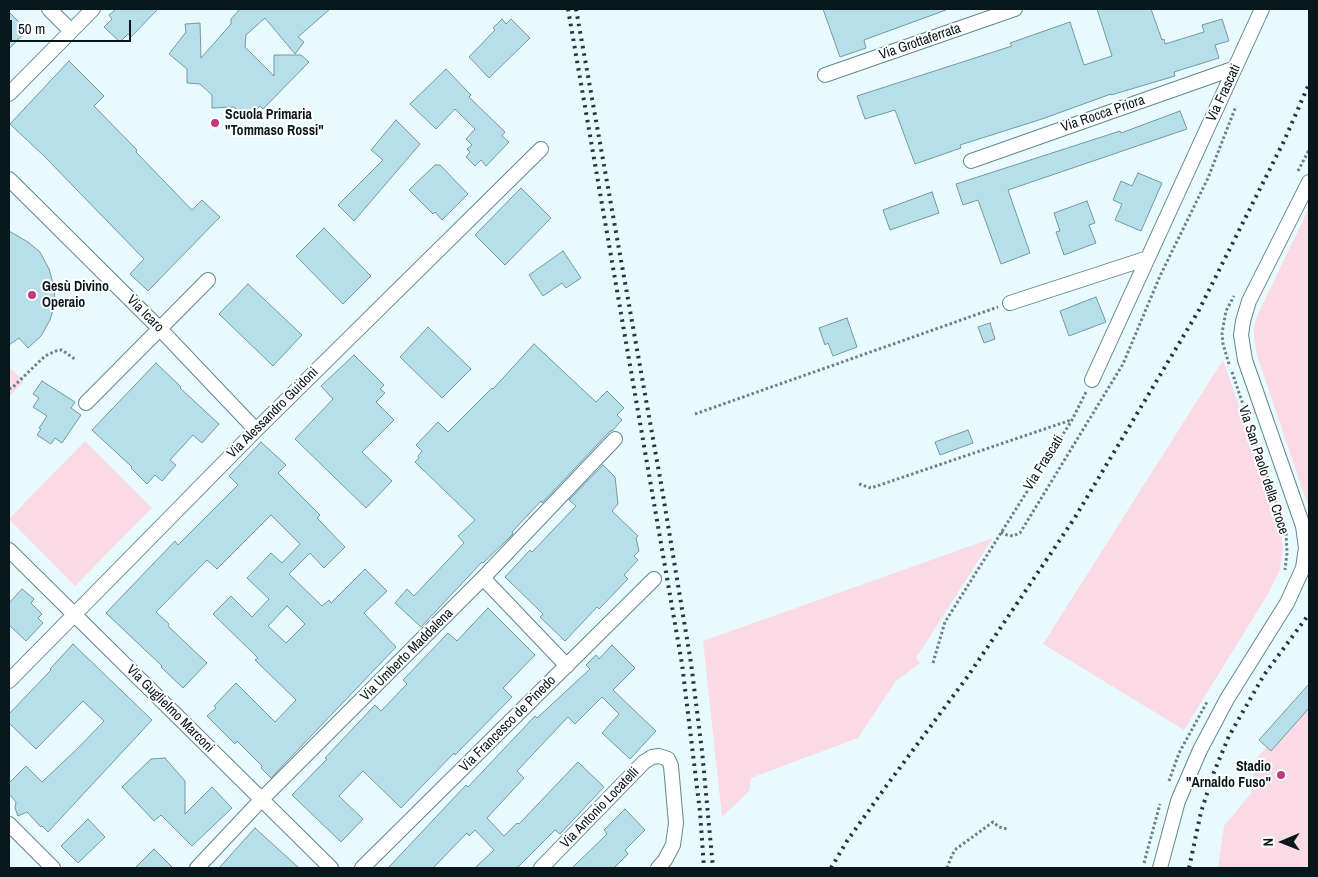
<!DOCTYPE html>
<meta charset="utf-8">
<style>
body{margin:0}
#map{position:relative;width:1318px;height:877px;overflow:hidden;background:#e9fafe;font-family:"Archivo Narrow",sans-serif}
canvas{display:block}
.frame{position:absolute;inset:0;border:10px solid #08171b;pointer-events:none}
.north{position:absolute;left:1258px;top:817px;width:50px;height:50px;-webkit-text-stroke:4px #fff;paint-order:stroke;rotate:269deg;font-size:14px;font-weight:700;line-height:20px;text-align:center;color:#08171b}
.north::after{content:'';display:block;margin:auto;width:18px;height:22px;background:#08171b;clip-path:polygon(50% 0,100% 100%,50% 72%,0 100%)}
.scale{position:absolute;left:10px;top:20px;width:121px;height:22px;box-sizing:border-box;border:2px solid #08171b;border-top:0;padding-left:6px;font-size:15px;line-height:18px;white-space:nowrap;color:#08171b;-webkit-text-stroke:4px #fff;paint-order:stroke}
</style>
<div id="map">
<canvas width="1318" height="877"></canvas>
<div class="frame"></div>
<div class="north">N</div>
<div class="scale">50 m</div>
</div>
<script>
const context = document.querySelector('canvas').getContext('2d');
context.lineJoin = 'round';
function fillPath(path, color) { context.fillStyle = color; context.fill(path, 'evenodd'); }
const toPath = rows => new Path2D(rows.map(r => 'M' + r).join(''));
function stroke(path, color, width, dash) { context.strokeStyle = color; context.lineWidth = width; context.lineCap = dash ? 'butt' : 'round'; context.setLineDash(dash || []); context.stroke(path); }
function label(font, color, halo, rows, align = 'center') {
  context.font = font + ' "Archivo Narrow",sans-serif'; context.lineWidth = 4; context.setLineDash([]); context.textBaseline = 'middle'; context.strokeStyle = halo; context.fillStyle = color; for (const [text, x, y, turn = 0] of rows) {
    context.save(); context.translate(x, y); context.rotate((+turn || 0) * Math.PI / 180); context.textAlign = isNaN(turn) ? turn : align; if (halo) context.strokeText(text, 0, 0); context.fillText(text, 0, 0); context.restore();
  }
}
fillPath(toPath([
 [1309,208,1309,509,1257,355,1254,340,1254,327,1257,316],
 [1223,360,1280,524,1283,549,1280,570,1268,594,1184,730,1043,644],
 [9,367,24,381,9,397],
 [85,441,152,508,75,586,9,519],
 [993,538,916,658,920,663,896,681,858,738,751,778,749,791,722,817,703,641],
 [1309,701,1309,868,1218,868,1224,826,1257,786,1250,765]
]), '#f9dae5');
const building = toPath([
 [116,9,158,9,131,37,128,34,120,42,104,27,112,19,109,15,116,9],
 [240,9,330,9,298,37,304,42,295,54,265,18,246,35,245,47,274,76,274,55,301,55,309,62,263,109,260,106,247,120,234,107,212,108,212,95,200,84,187,83,187,69,169,54,186,32,185,24,200,23,201,58,231,24,231,19,240,9],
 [823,9,945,9,946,10,864,40,866,48,840,57,823,9],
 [1097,9,1151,9,1162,40,1164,39,1165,44,1204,32,1202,25,1222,19,1229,41,1215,45,1219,58,1174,72,1175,76,1111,95,1111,94,1042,119,960,145,961,148,915,164,895,110,865,119,857,96,1012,46,1010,43,1070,22,1084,65,1112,56,1097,9],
 [9,12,27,30,9,49,9,12],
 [502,19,506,24,511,19,530,38,489,78,469,57,495,30,493,28,502,19],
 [69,61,104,96,94,106,137,150,136,152,192,210,202,200,220,217,148,291,130,274,144,259,44,156,10,124,69,61],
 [446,69,471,95,469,97,505,132,502,136,509,142,486,166,481,160,475,166,466,157,470,152,467,149,472,145,466,139,475,129,455,109,436,129,410,104,446,69],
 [1180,111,1187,129,1008,190,1030,253,1001,264,978,200,963,205,956,184,1120,131,1121,133,1180,111],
 [396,120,420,144,354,221,338,205,383,160,371,150,396,120],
 [435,165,440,165,468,194,442,220,435,212,433,214,409,190,435,165],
 [1138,173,1162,183,1141,231,1115,220,1122,204,1113,200,1121,181,1132,186,1138,173],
 [521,188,551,218,505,265,475,235,521,188],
 [932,192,939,213,890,230,883,210,932,192],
 [1087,201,1095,223,1089,225,1096,243,1064,255,1056,232,1060,231,1054,213,1087,201],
 [324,228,371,276,343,304,296,256,324,228],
 [9,231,28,242,40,252,49,269,54,287,55,303,50,320,41,336,28,348,19,338,9,345,9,231],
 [563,251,581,278,566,288,562,283,543,296,529,275,563,251],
 [248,284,302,335,273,366,219,314,248,284],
 [1096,297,1106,322,1069,336,1060,311,1096,297],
 [847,318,857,347,833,356,828,343,825,345,819,328,847,318],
 [990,323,995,339,984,343,978,327,990,323],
 [428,327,471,369,442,398,400,357,428,327],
 [534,344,596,402,607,391,624,408,617,415,622,420,612,431,610,431,542,503,541,501,512,532,513,534,511,536,483,563,482,562,421,627,395,603,407,589,414,596,464,543,458,536,475,520,415,462,419,458,418,456,422,451,416,445,438,422,448,432,492,388,493,389,534,344],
 [354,355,384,385,380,389,385,393,376,402,394,420,362,452,392,481,366,508,295,439,333,399,321,386,354,355],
 [156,363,181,387,180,388,219,424,202,443,193,435,170,460,176,465,162,481,155,475,147,484,131,468,132,467,92,430,156,363],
 [42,381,75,402,71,408,81,415,62,443,55,438,51,444,37,435,41,429,39,428,47,416,33,407,39,398,33,394,42,381],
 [968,430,973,443,940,455,935,442,968,430],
 [261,442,286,465,278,473,320,515,317,518,345,547,324,568,310,553,289,574,322,606,329,600,331,603,365,569,387,591,364,613,396,647,271,778,261,768,262,766,237,741,235,744,207,716,216,708,214,706,236,683,275,722,296,700,255,660,258,658,213,614,231,596,252,617,269,599,247,578,271,553,282,563,300,544,271,515,217,569,207,560,156,612,169,624,168,626,207,663,183,688,161,667,162,666,106,613,175,541,178,545,238,485,229,476,261,442],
 [287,606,305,624,286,643,268,626,287,606],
 [603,465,615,477,618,504,612,511,638,536,636,538,639,551,634,556,638,560,624,575,628,579,599,609,597,607,565,641,540,617,543,614,505,577,530,550,532,552,576,506,569,500,603,465],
 [22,589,34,599,31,603,42,614,38,618,43,623,26,641,9,625,9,603,22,589],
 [488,608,535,655,503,688,512,697,455,755,454,753,401,808,363,771,339,796,363,819,341,842,292,795,327,759,325,758,375,705,381,711,407,684,403,680,448,633,457,641,488,608],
 [73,644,152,720,48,832,42,826,41,827,27,812,18,816,15,808,16,802,9,794,9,783,26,766,42,782,78,748,104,721,83,701,36,749,9,723,9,714,51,670,50,669,73,644],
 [612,645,635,668,613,690,656,731,630,759,602,733,619,714,602,697,575,724,568,717,517,771,524,778,487,818,504,836,517,823,519,824,578,762,604,787,560,834,555,830,517,868,475,868,494,850,475,830,469,836,467,833,433,868,388,868,466,785,468,787,535,716,537,718,590,669,586,665,596,655,599,659,612,645],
 [1309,684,1309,708,1271,751,1259,740,1309,684],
 [165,758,185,781,185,814,212,787,232,808,192,846,161,815,154,821,122,787,151,759,165,758],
 [625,809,645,830,625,850,628,854,614,868,572,868,607,834,604,830,625,809],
 [88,819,105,837,78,863,61,846,88,819],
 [255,828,299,868,219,868,255,828],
 [154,849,173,868,135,868,154,849]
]);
fillPath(building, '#b7dfea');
stroke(building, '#7299a3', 1);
const minor = toPath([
 [49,9,70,30],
 [825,75,1015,9],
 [9,94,93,9],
 [971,161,1235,68],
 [9,179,160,329,256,430],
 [1010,303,1148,258],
 [1092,380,1262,9],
 [86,403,208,280],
 [9,550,331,868],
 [483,578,567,666],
 [9,681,256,430,541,149],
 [9,824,53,868],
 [197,868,261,800,483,578,615,439],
 [362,868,654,579],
 [541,868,644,762,652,757,659,756,668,759,671,766,676,823,673,845,665,860,658,868],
 [1160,868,1178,801,1200,750,1227,699,1287,603,1303,568,1306,548,1303,526,1245,360,1241,335,1243,321,1249,301,1309,182]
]);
stroke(minor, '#618791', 16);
stroke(toPath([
 [1298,171,1309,150],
 [1229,364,1223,344,1222,333,1226,311,1234,296],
 [1232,372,1286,532,1287,553,1285,570],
 [9,389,13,387,45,356,58,350,62,350,76,360],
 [695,414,998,307],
 [859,484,871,488,1071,420],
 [1001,532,1007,535,1013,536,1020,533,1123,364,1160,276,1208,178,1236,106],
 [933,663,945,622,1072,420,1086,392],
 [1169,781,1179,753,1207,702],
 [1144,863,1160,804],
 [947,868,952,855,956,849,993,822,999,827,1007,829]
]), '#707f83', 3, [2.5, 2.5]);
stroke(minor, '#fff', 14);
stroke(toPath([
 [568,9,682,664,700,812,704,868],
 [576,9,662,489,691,663,702,751,713,868],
 [831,868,847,841,887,785,968,676,1074,519,1199,310,1284,141,1309,84],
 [1189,868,1201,812,1214,772,1229,736,1264,675,1309,614]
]), '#27363a', 4, [2.5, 5]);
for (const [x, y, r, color] of [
 [215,123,5,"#c03b7d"],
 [32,295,5,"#c03b7d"],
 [1281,775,5,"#c03b7d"]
]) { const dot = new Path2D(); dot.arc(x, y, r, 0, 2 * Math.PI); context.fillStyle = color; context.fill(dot); stroke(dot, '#fff', 2); }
label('14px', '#08171b', '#fff', [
 ["Via Grottaferrata",920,42,-19],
 ["Via Frascati",1224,93,-65],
 ["Via Rocca Priora",1103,114,-19],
 ["Via Icaro",145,314,45],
 ["Via Alessandro Guidoni",273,413,-45],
 ["Via Frascati",1044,463,-58],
 ["Via San Paolo della Croce",1263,470,72],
 ["Via Umberto Maddalena",407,655,-45],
 ["Via Guglielmo Marconi",170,709,45],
 ["Via Francesco de Pinedo",508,724,-45],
 ["Via Antonio Locatelli",600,808,-46]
]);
label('bold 14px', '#08171b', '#fff', [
 ["Scuola Primaria",225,115],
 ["\"Tommaso Rossi\"",225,131],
 ["Gesù Divino",42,287],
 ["Operaio",42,303],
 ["Stadio",1271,767,"right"],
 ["\"Arnaldo Fuso\"",1271,783,"right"]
], 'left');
</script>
